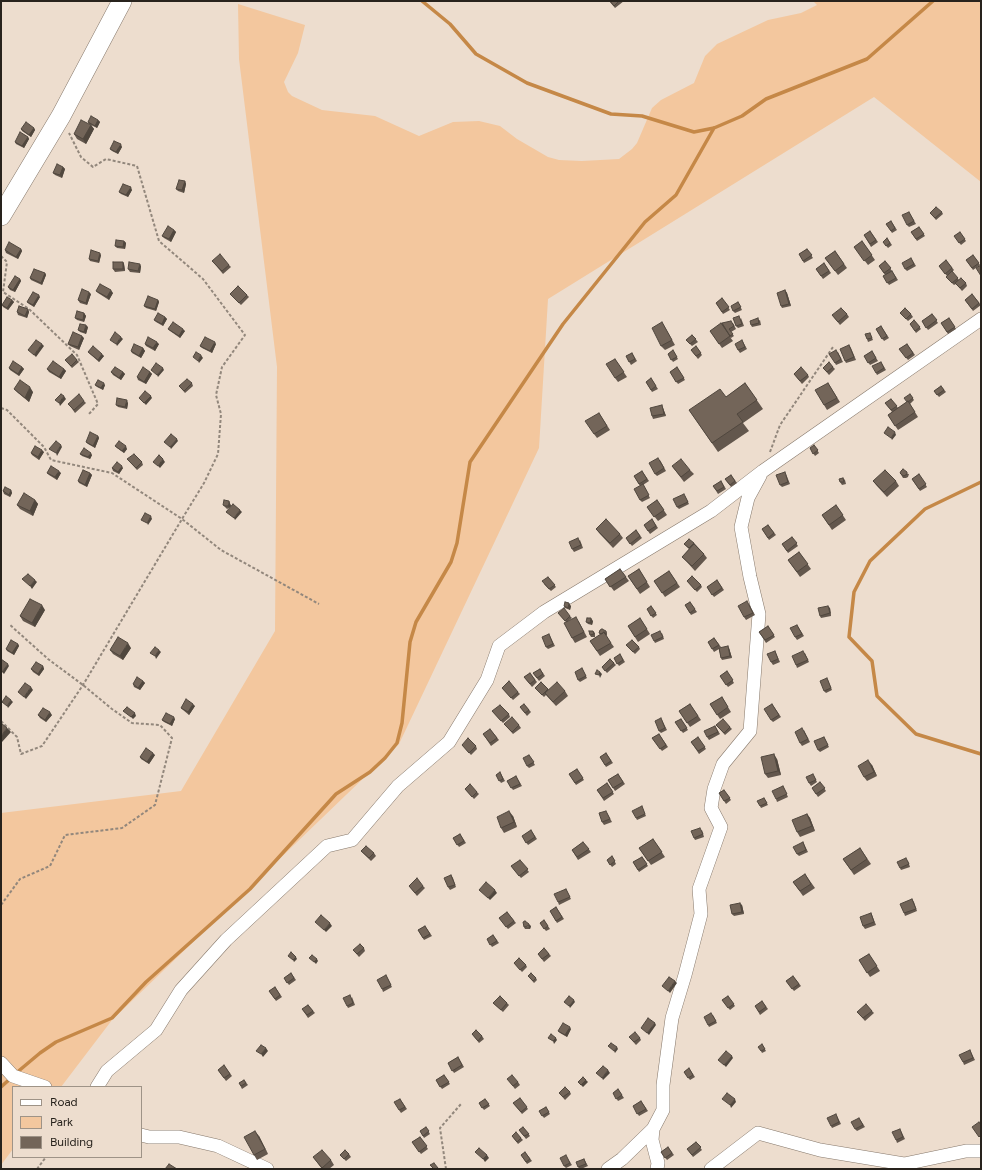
<!DOCTYPE html>
<style>
body{margin:0}
#map{position:relative;width:982px;height:1170px;overflow:hidden;background:#edddce;font-family:Figtree,sans-serif}
canvas{display:block}
.frame{position:absolute;inset:0;border:2px solid #28231d;pointer-events:none}
.legend{position:absolute;left:12px;top:1086px;width:130px;height:72px;box-sizing:border-box;background:#edddce;border:1px solid #9e9387;margin:0;padding:5px 7px;list-style:none;font-size:12px;color:#28231d}
.legend li{display:flex;align-items:center;gap:8px;height:20px}
.legend b{width:20px;border:1px solid #9e9387}
</style>
<div id="map">
<canvas width="982" height="1170"></canvas>
<div class="frame"></div>
<ul class="legend">
<li><b style="height:5px;background:#fff"></b>Road</li>
<li><b style="height:11px;background:#f3c79e"></b>Park</li>
<li><b style="height:11px;background:#736559"></b>Building</li>
</ul>
</div>
<script>
const context = document.querySelector('canvas').getContext('2d');
context.lineJoin = 'round';
function fillPath(path, color) { context.fillStyle = color; context.fill(path, 'evenodd'); }
const toPath = rows => new Path2D(rows.map(r => 'M' + r).join(''));
function stroke(path, color, width, dash) { context.strokeStyle = color; context.lineWidth = width; context.lineCap = dash ? 'butt' : 'round'; context.setLineDash(dash || []); context.stroke(path); }
fillPath(toPath([
 [813,1,981,1,981,182,874,97,548,299,539,448,399,744,112,1020,61,1087,13,1087,13,1149,1,1165,1,813,181,791,275,631,277,367,239,59,238,4,305,25,298,53,284,82,288,92,292,96,322,110,375,116,419,136,453,122,479,121,500,126,517,139,548,157,559,160,582,161,619,159,632,149,637,143,652,108,661,100,694,83,705,56,717,44,768,20,801,13,817,5]
]), '#f3c79e');
stroke(toPath([
 [422,1,450,24,476,54,527,83,611,114,642,116,694,132,714,128,742,116,766,99,867,59,933,1],
 [981,482,925,509,870,561,854,592,849,637,872,661,877,696,916,734,981,754],
 [15,1074,40,1053,56,1042,112,1018,146,982,250,889,336,794,370,772,385,758,397,743,402,723,410,642,416,622,451,562,457,543,470,462,563,324,645,222,676,195,714,128],
 [1,1087,11,1078]
]), '#c58847', 3.5);
const street = toPath([
 [1,1063,13,1076,45,1087],
 [97,1087,107,1071,156,1030,181,990,226,940,327,846,352,840,398,786,449,742,487,680,499,646,544,612,711,511,763,471,981,319],
 [141,1135,149,1137,179,1137,218,1146,267,1169],
 [608,1169,622,1159,653,1129],
 [657,1169,658,1163,652,1140,653,1129,663,1110,663,1085,672,1018,685,975,701,914,699,889,721,827,711,808,714,789,723,764,750,731,759,614,750,577,741,527,748,498,760,476],
 [711,1169,758,1133,820,1150,904,1164,966,1151,981,1151]
]);
const secondary = toPath([
 [1,216,61,116,122,1]
]);
stroke(street, '#86786b', 14);
stroke(secondary, '#86786b', 20);
stroke(toPath([
 [1,256,7,262,3,292,29,309,77,355,98,404,89,414],
 [1,408,7,410,44,447,51,460,112,473,182,519,204,483,218,454,221,414,216,395,222,367,245,335,203,279,159,241,137,166,106,159,93,167,81,157,69,133],
 [770,452,780,425,833,347],
 [1,721,17,737,21,754,42,746,83,685,182,519,221,550,319,604],
 [1,905,20,879,50,866,65,835,122,828,155,805,172,738,160,725,132,723,112,709,83,685,48,659,9,624],
 [37,1169,46,1157],
 [446,1169,440,1128,461,1104]
]), '#92877c', 2, [3, 2]);
stroke(street, '#fff', 13);
stroke(secondary, '#fff', 19);
fillPath(toPath([
 [609,1,624,1,615,8],
 [98,120,100,122,97,128,89,124,88,122],
 [91,125,94,129,86,144,77,139,74,134],
 [34,128,35,130,31,137,22,131,21,129],
 [28,137,29,139,24,148,16,144,15,142],
 [122,147,118,154,112,151,110,149],
 [63,167,65,169,62,178,55,175,53,173],
 [185,181,186,184,184,193,178,191,176,189],
 [132,190,128,197,121,194,119,192],
 [909,212,916,224,909,227,907,225],
 [942,212,943,214,936,220,930,213],
 [891,221,897,230,892,233,886,224],
 [919,227,925,236,917,241,911,232],
 [174,230,176,232,171,242,164,238,162,236],
 [870,231,878,242,871,247,864,235],
 [960,232,966,241,961,245,954,236],
 [887,238,892,245,888,248,883,242],
 [124,241,126,243,125,249,117,248,115,246],
 [862,241,875,260,868,265,854,247],
 [21,249,22,251,18,259,6,253,5,250],
 [807,249,813,258,804,263,799,254],
 [835,251,847,268,838,275,825,258],
 [101,255,99,263,90,261,89,259],
 [973,255,980,265,973,270,966,260],
 [911,258,916,266,907,271,905,269],
 [946,260,954,270,952,272,959,280,966,283,967,286,962,291,956,284,954,285,948,279,947,276,939,266],
 [212,261,229,265,231,267,223,274],
 [885,261,892,271,898,280,889,285,883,276,885,275,879,266],
 [123,262,124,264,125,271,115,272,113,269],
 [824,263,831,273,823,279,816,269],
 [141,266,140,273,130,272,128,269],
 [45,273,46,275,42,285,31,280,30,278],
 [20,279,21,281,15,292,10,290,8,287],
 [785,290,787,293,791,306,782,308,781,306],
 [96,291,113,293,109,300,98,293],
 [91,294,87,305,80,303,78,300],
 [230,294,247,295,249,297,241,305],
 [972,294,981,305,973,311,965,300],
 [40,297,34,307,29,304,27,302],
 [722,298,730,310,723,314,716,303],
 [12,300,14,302,8,310,3,307,2,305],
 [158,300,159,302,156,311,146,308,144,306],
 [738,302,742,310,735,313,733,311],
 [28,309,29,312,27,318,18,315,17,312],
 [84,313,86,316,84,322,77,320,75,318],
 [900,313,911,314,913,317,908,321],
 [847,314,849,317,840,325,832,315],
 [932,314,938,323,928,330,922,321],
 [165,317,167,319,163,326,156,322,154,320],
 [741,318,744,326,738,328,736,326],
 [949,318,956,329,948,334,941,323],
 [760,320,761,325,752,327,751,325],
 [914,320,921,329,916,333,910,324],
 [662,322,675,345,665,350,661,346],
 [722,323,733,323,736,329,731,332,734,336,731,338,730,337,733,341,722,348,710,331],
 [881,326,889,338,884,341,876,329],
 [88,327,86,334,80,332,78,330],
 [168,329,185,331,180,338,170,331],
 [870,333,873,340,868,342,867,339],
 [692,335,698,342,692,346,686,340],
 [84,338,79,350,70,346,68,344],
 [742,340,747,349,740,353,738,350],
 [145,344,159,344,155,351,146,346],
 [216,344,212,353,202,348,200,346],
 [907,344,915,355,908,360,899,349],
 [849,345,851,348,856,360,846,363,845,361],
 [696,346,702,355,698,359,691,350],
 [143,348,145,351,141,358,132,353,131,351],
 [673,350,678,359,673,362,668,354],
 [872,351,878,361,870,365,864,356],
 [88,352,104,356,99,362,90,354],
 [838,352,843,362,836,365,835,363],
 [632,353,637,361,631,365,626,356],
 [615,359,627,377,618,382,615,378],
 [65,360,77,360,79,362,72,368],
 [881,362,886,370,877,375,876,373],
 [22,367,24,369,19,376,10,370,9,368],
 [677,367,685,380,678,384,670,372],
 [833,367,835,369,829,375,823,368],
 [47,369,64,369,66,371,61,379,49,372],
 [111,372,123,372,125,374,121,380,113,375],
 [150,372,152,374,146,384,138,380,137,377],
 [794,374,808,375,809,377,802,384],
 [651,378,658,389,652,392,646,382],
 [192,383,193,386,185,393,179,386],
 [745,383,763,409,743,423,749,431,718,452,689,410,726,397],
 [828,383,840,402,827,410,824,405],
 [95,385,105,385,103,390,97,387],
 [941,386,946,392,939,397,934,391],
 [14,389,33,392,29,402,18,393],
 [910,394,914,400,910,404,918,417,898,430,888,415,892,412,885,403,891,399,898,408,907,402],
 [84,401,86,403,75,413,70,406],
 [128,403,127,409,118,407,116,405],
 [663,408,666,416,653,419,652,416],
 [599,413,610,430,597,438,594,434],
 [98,436,99,438,95,448,88,444,86,442],
 [814,445,819,453,815,456,810,448],
 [115,446,127,449,124,453,117,448],
 [44,452,39,460,32,455,31,453],
 [80,454,92,455,90,459,82,456],
 [127,459,142,462,143,465,137,470],
 [660,460,666,471,657,476,655,474],
 [672,466,690,470,694,474,684,482],
 [112,468,123,468,119,474,113,471],
 [642,471,649,481,643,485,650,498,642,502,640,500,640,486,634,476],
 [47,473,61,473,57,480,49,475],
 [90,473,92,475,87,487,79,483,78,481],
 [900,473,909,474,908,477,906,478,903,478],
 [786,474,790,484,782,487,780,485],
 [919,474,927,487,920,491,912,479],
 [731,475,737,483,731,487,725,479],
 [843,478,845,480,846,484,842,485,840,482],
 [721,481,726,489,718,494,713,486],
 [873,481,896,481,899,486,887,497,876,485],
 [11,490,12,493,10,497,4,494,3,491],
 [685,496,689,504,679,509,677,507],
 [35,500,38,504,33,516,20,509,17,505],
 [657,500,667,515,658,521,647,507],
 [229,501,231,506,229,508,227,509,223,505],
 [836,505,846,520,832,530,822,515],
 [652,519,658,528,650,534,644,525],
 [768,525,776,535,769,540,762,529],
 [596,529,620,534,623,538,613,548,599,533],
 [636,530,642,538,632,546,626,538],
 [792,537,798,546,788,553,782,544],
 [580,540,583,548,574,552,572,549],
 [694,543,696,545,704,554,707,558,695,571,686,561,682,557,689,549,684,544],
 [799,552,811,569,800,577,788,560],
 [620,569,629,581,614,591,605,579],
 [639,569,650,587,640,594,628,576],
 [669,571,680,587,665,597,654,581],
 [548,577,556,587,551,591,544,584],
 [717,580,724,590,714,597,707,587],
 [687,581,701,585,702,587,697,592],
 [690,602,697,612,691,615,685,605],
 [749,604,755,615,746,620,744,617],
 [564,606,571,606,570,610,565,608],
 [651,606,657,615,653,618,647,609],
 [830,608,831,616,821,618,820,616],
 [45,610,35,627,23,621,20,616],
 [558,613,570,616,572,618,568,621,579,622,587,637,575,643,572,638,566,622],
 [640,618,650,634,638,642,628,626],
 [593,621,592,625,588,624,586,622],
 [797,625,804,636,797,640,795,637],
 [768,626,775,637,766,643,759,632],
 [593,631,595,633,595,637,591,637,590,635],
 [606,631,607,633,607,635,606,636,614,647,600,656,590,641,601,635,599,633],
 [662,633,664,639,655,643,654,641],
 [550,636,555,646,548,649,546,647],
 [714,638,721,647,719,648,729,648,732,658,722,660,721,658,719,649,714,652,708,642],
 [18,644,19,646,14,655,7,651,6,649],
 [626,645,639,647,640,649,635,654],
 [131,648,123,660,113,654,110,650],
 [775,651,780,662,773,665,771,662],
 [805,653,809,662,797,668,796,665],
 [620,654,625,662,619,666,614,658],
 [614,663,616,665,607,673,602,667],
 [43,666,44,669,39,676,33,672,31,669],
 [582,668,587,678,580,682,578,680],
 [540,669,545,676,539,681,533,673],
 [727,671,734,683,728,687,720,676],
 [530,673,537,682,532,687,524,677],
 [828,680,832,690,826,693,824,691],
 [143,681,145,683,140,690,134,687,133,684],
 [502,688,518,692,520,694,513,700],
 [535,688,565,691,568,696,556,706,546,695,544,697],
 [722,697,731,712,720,719,710,704],
 [524,704,531,712,527,716,520,707],
 [690,704,701,720,690,727,679,711],
 [772,704,781,717,773,722,771,720],
 [195,706,189,715,183,710,181,708],
 [492,711,509,714,510,717,503,723],
 [38,715,52,715,46,722,40,718],
 [175,719,172,726,164,722,162,720],
 [681,719,688,730,683,733,675,722],
 [662,720,667,730,661,733,659,731],
 [504,724,519,725,521,728,513,734],
 [716,725,730,727,732,729,725,735],
 [715,726,720,734,709,740,707,737],
 [490,729,499,740,491,746,483,734],
 [804,730,810,742,802,746,800,743],
 [659,734,668,747,662,751,652,738],
 [698,737,706,749,699,754,691,742],
 [824,737,829,747,820,752,818,750],
 [462,745,476,746,477,749,471,755],
 [606,753,613,763,606,767,600,757],
 [155,755,149,764,141,759,140,757],
 [529,755,535,765,529,768,527,766],
 [777,759,781,775,768,778,765,774],
 [872,765,877,776,867,781,864,777],
 [577,769,584,780,576,785,569,774],
 [500,772,505,781,501,783,496,775],
 [618,774,625,784,615,791,608,780],
 [516,776,522,786,513,790,507,781],
 [814,776,817,782,811,786,809,783],
 [820,782,826,791,818,797,812,788],
 [607,783,614,794,604,801,597,790],
 [783,786,788,797,777,802,776,799],
 [465,789,477,792,479,794,474,799],
 [724,790,731,800,726,804,719,793],
 [764,798,768,805,761,808,760,806],
 [643,809,646,816,637,820,636,818],
 [607,813,612,822,604,825,602,822],
 [807,814,810,818,815,831,800,837,797,832],
 [513,816,517,827,504,833,501,828],
 [531,830,537,839,528,845,522,836],
 [702,830,704,837,695,840,694,838],
 [460,834,466,843,459,847,453,838],
 [653,839,665,857,651,865,639,848],
 [583,842,591,852,578,860,572,850],
 [803,842,808,852,799,856,797,854],
 [860,848,871,864,854,875,843,859],
 [361,851,374,853,376,856,371,861],
 [612,856,616,864,612,867,607,860],
 [642,857,648,866,639,872,633,862],
 [520,860,529,872,521,878,511,866],
 [908,861,910,867,901,870,900,868],
 [805,874,815,888,803,896,793,882],
 [451,875,453,878,456,887,450,890,448,887],
 [409,886,423,886,425,888,417,896],
 [566,889,571,899,559,905,558,902],
 [912,899,914,902,917,911,905,916,904,913],
 [742,905,744,914,734,916,732,914],
 [556,907,564,919,557,923,550,911],
 [507,912,516,923,508,929,499,918],
 [871,913,872,915,876,925,865,929,863,926],
 [544,920,550,929,546,931,540,923],
 [425,926,432,936,424,940,418,930],
 [531,926,530,929,525,929,524,927],
 [493,935,499,943,492,947,487,939],
 [364,948,365,951,359,957,353,950],
 [544,948,551,956,544,962,538,954],
 [869,954,880,971,870,977,859,960],
 [514,963,526,965,527,967,522,972],
 [291,973,296,980,289,985,284,978],
 [386,975,392,987,383,992,382,989],
 [528,976,536,978,537,980,534,983],
 [793,976,801,986,794,991,786,981],
 [275,987,282,997,276,1001,269,991],
 [728,996,735,1006,730,1010,722,1000],
 [352,997,355,1005,348,1008,347,1006],
 [762,1001,768,1009,760,1015,755,1006],
 [493,1003,507,1003,509,1005,503,1012],
 [308,1005,315,1013,308,1018,302,1009],
 [872,1011,874,1013,865,1021,857,1012],
 [713,1015,717,1023,709,1027,708,1025],
 [571,1029,567,1037,560,1033,558,1031],
 [472,1034,482,1036,484,1039,479,1043],
 [629,1037,640,1038,641,1040,636,1045],
 [762,1044,766,1051,762,1053,761,1051],
 [970,1050,975,1060,964,1065,963,1062],
 [458,1057,464,1067,454,1073,448,1063],
 [224,1065,232,1076,226,1081,218,1070],
 [689,1068,695,1077,690,1080,684,1072],
 [444,1075,450,1084,442,1089,436,1080],
 [244,1080,248,1085,242,1089,239,1083],
 [509,1081,518,1082,520,1085,515,1089],
 [618,1089,624,1098,618,1101,613,1093],
 [570,1092,571,1094,565,1100,559,1093],
 [520,1098,528,1109,522,1114,513,1103],
 [400,1099,407,1109,401,1113,399,1110],
 [485,1099,490,1106,484,1110,479,1103],
 [641,1101,648,1111,639,1116,633,1106],
 [546,1107,550,1114,544,1118,539,1111],
 [837,1116,841,1124,832,1128,831,1126],
 [859,1118,865,1127,857,1131,855,1129],
 [426,1127,430,1134,424,1138,420,1131],
 [523,1127,530,1136,526,1139,519,1130],
 [901,1131,905,1139,897,1143,896,1140],
 [259,1136,268,1154,257,1160,254,1155],
 [512,1136,521,1138,523,1140,518,1144],
 [420,1137,428,1149,421,1154,412,1142],
 [696,1142,702,1150,693,1157,687,1149],
 [668,1147,674,1155,667,1160,661,1152],
 [525,1152,532,1161,527,1164,521,1155],
 [349,1154,351,1157,346,1161,340,1155],
 [313,1157,331,1160,334,1165,329,1169,322,1169],
 [567,1158,572,1165,566,1168,564,1166],
 [584,1159,588,1166,581,1169,580,1169,578,1167]
]), '#63574d');
fillPath(toPath([
 [98,120,100,122,97,128,95,126],
 [91,125,94,129,86,144,83,139],
 [34,128,35,130,31,137,29,135],
 [28,137,29,139,24,148,22,146],
 [121,144,122,147,118,154,116,152],
 [63,167,65,169,62,178,60,175],
 [185,181,186,184,184,193,182,190],
 [131,187,132,190,128,197,126,195],
 [174,230,176,232,171,242,169,239],
 [124,241,126,243,125,249,123,247],
 [21,249,22,251,18,259,16,257],
 [100,253,101,255,99,263,98,261],
 [123,262,124,264,125,271,123,269],
 [140,264,141,266,140,273,138,271],
 [45,273,46,275,42,285,41,283],
 [20,279,21,281,15,292,13,290],
 [111,290,113,293,109,300,107,297],
 [785,290,787,293,791,306,789,304],
 [89,292,91,294,87,305,86,303],
 [39,295,40,297,34,307,33,305],
 [12,300,14,302,8,310,7,308],
 [158,300,159,302,156,311,155,309],
 [28,309,29,312,27,318,25,316],
 [84,313,86,316,84,322,83,320],
 [165,317,167,319,163,326,162,324],
 [86,325,88,327,86,334,84,332],
 [183,329,185,331,180,338,179,336],
 [82,336,84,338,79,350,78,347],
 [121,337,123,339,117,346,116,344],
 [157,342,159,344,155,351,153,348],
 [215,342,216,344,212,353,210,351],
 [42,344,44,346,36,357,34,355],
 [143,348,145,351,141,358,139,356],
 [102,354,104,356,99,362,98,360],
 [201,355,203,358,199,363,198,361],
 [22,367,24,369,19,376,18,374],
 [163,368,164,370,158,377,157,375],
 [64,369,66,371,61,379,59,377],
 [123,372,125,374,121,380,119,378],
 [150,372,152,374,146,384,144,382],
 [104,383,105,385,103,390,101,388],
 [30,387,33,392,29,402,25,398],
 [64,396,66,399,60,406,59,403],
 [151,396,152,398,146,405,144,403],
 [127,400,128,403,127,409,125,407],
 [662,405,663,408,666,416,664,414],
 [895,432,896,435,892,440,891,438],
 [98,436,99,438,95,448,93,446],
 [177,439,178,441,171,449,170,447],
 [61,445,62,447,57,456,56,453],
 [126,446,127,449,124,453,122,451],
 [42,450,44,452,39,460,38,457],
 [91,453,92,455,90,459,88,457],
 [163,459,165,462,160,468,158,466],
 [122,466,123,468,119,474,118,472],
 [59,471,61,473,57,480,55,477],
 [90,473,92,475,87,487,85,485],
 [11,490,12,493,10,497,9,495],
 [35,500,38,504,33,516,30,511],
 [229,501,231,506,229,508,228,506],
 [240,510,242,512,235,520,234,518],
 [151,516,152,519,148,525,147,523],
 [35,580,37,582,32,589,30,586],
 [569,603,571,606,570,610,568,608],
 [42,605,45,610,35,627,32,623],
 [828,606,830,608,831,616,830,613],
 [591,618,593,621,592,625,590,623],
 [128,643,131,648,123,660,120,656],
 [18,644,19,646,14,655,12,653],
 [728,646,729,648,732,658,730,656],
 [159,650,161,652,156,659,155,656],
 [8,664,9,666,4,674,2,672],
 [43,666,44,669,39,676,38,674],
 [600,672,602,674,600,678,599,675],
 [143,681,145,683,140,690,138,688],
 [31,687,33,690,26,699,24,697],
 [11,700,13,702,8,708,7,706],
 [193,704,195,706,189,715,188,712],
 [50,712,52,715,46,722,45,720],
 [135,713,136,716,133,719,131,717],
 [174,717,175,719,172,726,170,724],
 [7,728,11,732,2,742,1,741,1,736],
 [153,753,155,755,149,764,147,762],
 [774,754,777,759,781,775,778,771],
 [868,760,872,765,877,776,874,772],
 [509,811,513,816,517,827,514,822],
 [807,814,810,818,815,831,812,826],
 [495,890,497,893,490,900,488,898],
 [740,903,742,905,744,914,742,912],
 [330,923,332,926,326,932,324,930],
 [529,924,531,926,530,929,528,926],
 [296,957,297,959,294,962,293,960],
 [317,959,318,961,316,964,314,962],
 [675,981,677,983,670,993,668,991],
 [574,1000,575,1002,570,1008,569,1006],
 [655,1023,656,1025,649,1035,647,1033],
 [570,1027,571,1029,567,1037,565,1035],
 [556,1038,557,1040,554,1044,553,1041],
 [617,1047,618,1049,615,1053,614,1051],
 [266,1048,268,1051,263,1057,261,1054],
 [732,1056,733,1058,726,1067,724,1065],
 [608,1070,610,1073,603,1080,602,1078],
 [586,1080,588,1082,583,1087,581,1085],
 [735,1099,736,1102,731,1108,730,1105],
 [255,1131,259,1136,268,1154,265,1149],
 [487,1155,489,1158,485,1162,483,1159]
]), '#50473e');
const building = toPath([
 [610,1,619,1,614,6,610,1],
 [91,116,98,120,95,126,88,122,91,116],
 [81,120,91,125,83,139,74,134,81,120],
 [26,122,34,128,29,135,21,129,26,122],
 [20,132,28,137,22,146,15,142,20,132],
 [114,141,121,144,116,152,110,149,114,141],
 [57,164,63,167,60,175,53,173,57,164],
 [179,180,185,181,182,190,176,189,179,180],
 [123,184,131,187,126,195,119,192,123,184],
 [936,207,942,212,935,218,930,213,936,207],
 [909,212,914,221,907,225,902,215,909,212],
 [891,221,895,228,891,231,886,224,891,221],
 [168,226,174,230,169,239,162,236,168,226],
 [919,227,924,234,916,239,911,232,919,227],
 [870,231,876,240,870,244,864,235,870,231],
 [960,232,965,239,959,243,954,236,960,232],
 [887,238,890,243,886,246,883,242,887,238],
 [116,240,124,241,123,247,115,246,116,240],
 [862,241,872,255,864,261,854,247,862,241],
 [9,242,21,249,16,257,5,250,9,242],
 [807,249,812,255,803,261,799,254,807,249],
 [91,250,100,253,98,261,89,259,91,250],
 [835,251,844,264,835,271,825,258,835,251],
 [220,254,229,265,222,271,212,261,220,254],
 [973,255,979,263,972,268,966,260,973,255],
 [911,258,914,264,905,269,902,263,911,258],
 [946,260,952,268,945,274,939,266,946,260],
 [885,261,891,268,884,273,879,266,885,261],
 [113,262,123,262,123,269,113,269,113,262],
 [129,262,140,264,138,271,128,269,129,262],
 [824,263,829,271,821,276,816,269,824,263],
 [981,265,981,276,976,268,981,265],
 [34,269,45,273,41,283,30,278,34,269],
 [892,271,896,278,887,283,883,276,892,271],
 [952,271,958,278,952,283,946,277,952,271],
 [15,276,20,279,13,290,8,287,15,276],
 [961,278,966,283,960,288,955,283,961,278],
 [100,284,111,290,107,297,96,291,100,284],
 [238,286,247,295,239,303,230,294,238,286],
 [82,289,89,292,86,303,78,300,82,289],
 [785,290,789,304,781,306,777,293,785,290],
 [33,292,39,295,33,305,27,302,33,292],
 [972,294,979,303,972,309,965,300,972,294],
 [148,296,158,300,155,309,144,306,148,296],
 [7,297,12,300,7,308,2,305,7,297],
 [722,298,729,307,722,312,716,303,722,298],
 [738,302,741,307,733,311,731,306,738,302],
 [19,306,28,309,25,316,17,312,19,306],
 [841,308,847,314,838,322,832,315,841,308],
 [905,308,911,314,906,319,900,313,905,308],
 [77,311,84,313,83,320,75,318,77,311],
 [158,313,165,317,162,324,154,320,158,313],
 [932,314,937,320,926,328,922,321,932,314],
 [739,316,742,324,736,326,733,318,739,316],
 [758,318,759,323,751,325,750,321,758,318],
 [949,318,955,327,947,332,941,323,949,318],
 [914,320,920,327,915,331,910,324,914,320],
 [731,321,734,326,729,329,733,334,730,336,722,323,731,321],
 [173,322,183,329,179,336,168,329,173,322],
 [662,322,672,340,661,346,652,328,662,322],
 [721,323,730,336,719,344,710,331,721,323],
 [80,324,86,325,84,332,78,330,80,324],
 [881,326,887,336,882,339,876,329,881,326],
 [73,332,82,336,78,347,68,344,73,332],
 [115,332,121,337,116,344,110,340,115,332],
 [870,333,872,338,867,339,865,334,870,333],
 [692,335,696,339,690,344,686,340,692,335],
 [148,337,157,342,153,348,145,344,148,337],
 [205,337,215,342,210,351,200,346,205,337],
 [36,340,42,344,34,355,28,350,36,340],
 [742,340,745,347,738,350,735,344,742,340],
 [134,344,143,348,139,356,131,351,134,344],
 [907,344,913,353,906,358,899,349,907,344],
 [849,345,854,357,845,361,840,349,849,345],
 [93,346,102,354,98,360,88,352,93,346],
 [696,346,701,353,696,356,691,350,696,346],
 [673,350,677,357,671,360,668,354,673,350],
 [836,350,841,359,835,363,829,354,836,350],
 [872,351,876,358,868,363,864,356,872,351],
 [196,352,201,355,198,361,193,357,196,352],
 [632,353,635,359,629,362,626,356,632,353],
 [72,354,77,360,71,366,65,360,72,354],
 [615,359,624,372,615,378,606,364,615,359],
 [13,361,22,367,18,374,9,368,13,361],
 [53,361,64,369,59,377,47,369,53,361],
 [829,362,833,367,827,372,823,368,829,362],
 [881,362,884,368,876,373,872,366,881,362],
 [156,363,163,368,157,375,151,370,156,363],
 [115,367,123,372,119,378,111,372,115,367],
 [143,367,150,372,144,382,137,377,143,367],
 [677,367,684,378,676,382,670,372,677,367],
 [801,367,808,375,800,381,794,374,801,367],
 [651,378,656,386,651,390,646,382,651,378],
 [187,379,192,383,184,391,179,386,187,379],
 [20,380,30,387,25,398,14,389,20,380],
 [98,380,104,383,101,388,95,385,98,380],
 [745,383,757,400,737,414,743,422,712,443,689,410,720,389,726,397,745,383],
 [828,383,837,398,824,405,815,390,828,383],
 [941,386,944,390,937,395,934,391,941,386],
 [145,391,151,396,144,403,139,398,145,391],
 [61,394,64,396,59,403,55,400,61,394],
 [79,394,84,401,74,410,68,404,79,394],
 [910,394,913,398,908,402,908,401,907,402,904,398,910,394],
 [117,398,127,400,125,407,116,405,117,398],
 [891,399,897,406,891,410,885,403,891,399],
 [908,401,915,412,895,426,888,415,908,401],
 [662,405,664,414,652,416,650,408,662,405],
 [599,413,607,426,594,434,585,421,599,413],
 [888,427,895,432,891,438,884,433,888,427],
 [90,432,98,436,93,446,86,442,90,432],
 [171,434,177,439,170,447,164,442,171,434],
 [56,441,61,445,56,453,49,449,56,441],
 [119,441,126,446,122,451,115,446,119,441],
 [814,445,818,450,813,454,810,448,814,445],
 [35,446,42,450,38,457,31,453,35,446],
 [84,448,91,453,88,457,80,454,84,448],
 [134,454,142,462,136,468,127,459,134,454],
 [159,455,163,459,158,466,153,462,159,455],
 [658,458,664,468,655,474,649,463,658,458],
 [681,459,690,470,681,477,672,466,681,459],
 [117,462,122,466,118,472,112,468,117,462],
 [51,466,59,471,55,477,47,473,51,466],
 [903,469,907,472,907,474,904,476,902,475,900,473,901,471,903,469],
 [83,470,90,473,85,485,78,481,83,470],
 [885,470,896,481,884,492,873,481,885,470],
 [642,471,647,479,639,484,634,476,642,471],
 [785,472,788,482,780,485,776,475,785,472],
 [919,474,926,484,919,489,912,479,919,474],
 [731,475,735,481,730,485,725,479,731,475],
 [843,478,844,482,840,482,839,479,843,478],
 [721,481,724,487,717,491,713,486,721,481],
 [643,484,649,495,640,500,634,489,643,484],
 [5,487,11,490,9,495,3,491,5,487],
 [24,493,35,500,30,511,17,505,24,493],
 [684,494,688,502,677,507,673,499,684,494],
 [224,500,229,501,229,504,228,506,225,506,223,505,224,500],
 [657,500,664,510,654,517,647,507,657,500],
 [233,504,240,510,234,518,226,512,233,504],
 [836,505,843,515,829,525,822,515,836,505],
 [145,513,151,516,147,523,141,520,145,513],
 [606,519,620,534,610,543,596,529,606,519],
 [652,519,656,526,648,531,644,525,652,519],
 [768,525,774,533,768,538,762,529,768,525],
 [636,530,640,536,630,544,626,538,636,530],
 [792,537,797,543,787,551,782,544,792,537],
 [578,538,581,545,572,549,569,542,578,538],
 [689,539,694,543,689,548,684,544,689,539],
 [694,544,704,554,692,566,682,557,694,544],
 [799,552,808,564,797,572,788,560,799,552],
 [620,569,626,577,610,587,605,579,620,569],
 [639,569,647,582,637,589,628,576,639,569],
 [669,571,677,583,662,593,654,581,669,571],
 [28,574,35,580,30,586,22,579,28,574],
 [692,576,701,585,695,590,687,581,692,576],
 [548,577,555,585,549,589,542,581,548,577],
 [717,580,722,588,712,595,707,587,717,580],
 [30,599,42,605,32,623,20,616,30,599],
 [747,601,753,613,744,617,738,606,747,601],
 [565,602,569,603,568,608,564,606,565,602],
 [690,602,695,609,690,613,685,605,690,602],
 [651,606,656,613,651,616,647,609,651,606],
 [828,606,830,613,820,616,818,608,828,606],
 [564,608,570,616,565,621,558,613,564,608],
 [576,617,584,632,572,638,564,623,576,617],
 [587,618,591,618,590,623,586,622,587,618],
 [640,618,647,629,635,637,628,626,640,618],
 [797,625,802,634,795,637,790,628,797,625],
 [768,626,774,635,765,640,759,632,768,626],
 [602,629,606,631,606,633,605,634,604,632,602,634,599,633,600,630,602,629],
 [589,631,593,631,594,634,590,635,589,631],
 [660,631,663,637,654,641,651,635,660,631],
 [604,632,611,643,597,651,590,641,604,632],
 [549,634,553,644,546,647,542,637,549,634],
 [118,637,128,643,120,656,110,650,118,637],
 [714,638,719,645,712,649,708,642,714,638],
 [11,640,18,644,12,653,6,649,11,640],
 [632,640,639,647,633,652,626,645,632,640],
 [728,646,730,656,721,658,719,648,728,646],
 [155,647,159,650,155,656,150,653,155,647],
 [775,651,778,659,771,662,767,654,775,651],
 [803,651,808,660,796,665,792,656,803,651],
 [620,654,623,660,617,664,614,658,620,654],
 [1,659,8,664,2,672,1,671,1,659],
 [610,659,614,663,605,671,602,667,610,659],
 [36,662,43,666,38,674,31,669,36,662],
 [582,668,586,676,578,680,575,672,582,668],
 [540,669,543,674,537,678,533,673,540,669],
 [597,670,600,672,599,675,595,674,597,670],
 [727,671,733,680,726,685,720,676,727,671],
 [530,673,535,680,530,684,524,677,530,673],
 [137,677,143,681,138,688,133,684,137,677],
 [827,678,831,688,824,691,820,681,827,678],
 [509,681,518,692,511,698,502,688,509,681],
 [541,682,548,689,542,695,535,688,541,682],
 [557,682,565,691,553,702,545,693,557,682],
 [25,683,31,687,24,697,18,692,25,683],
 [6,696,11,700,7,706,2,702,6,696],
 [722,697,728,707,717,715,710,704,722,697],
 [186,699,193,704,188,712,181,708,186,699],
 [524,704,529,710,525,713,520,707,524,704],
 [690,704,698,716,687,723,679,711,690,704],
 [772,704,779,715,771,720,764,709,772,704],
 [500,705,509,714,501,721,492,711,500,705],
 [127,707,135,713,131,717,123,711,127,707],
 [43,708,50,712,45,720,38,715,43,708],
 [166,713,174,717,170,724,162,720,166,713],
 [512,717,519,725,512,732,504,724,512,717],
 [661,718,665,728,659,731,655,721,661,718],
 [681,719,687,728,681,731,675,722,681,719],
 [723,719,730,727,724,733,716,725,723,719],
 [1,723,7,728,1,736,1,723],
 [715,726,718,732,707,737,704,731,715,726],
 [802,728,808,739,800,743,795,732,802,728],
 [490,729,497,738,490,743,483,734,490,729],
 [659,734,666,745,660,749,652,738,659,734],
 [698,737,705,747,698,751,691,742,698,737],
 [824,737,828,745,818,750,814,741,824,737],
 [468,738,476,746,469,753,462,745,468,738],
 [146,748,153,753,147,762,140,757,146,748],
 [606,753,611,761,605,765,600,757,606,753],
 [774,754,778,771,765,774,761,757,774,754],
 [529,755,534,762,527,766,523,758,529,755],
 [868,760,874,772,864,777,858,766,868,760],
 [577,769,583,778,575,783,569,774,577,769],
 [500,772,503,779,499,781,496,775,500,772],
 [618,774,623,782,613,788,608,780,618,774],
 [813,774,816,780,809,783,806,777,813,774],
 [516,776,520,784,511,788,507,781,516,776],
 [820,782,825,788,816,794,812,788,820,782],
 [607,783,613,792,603,798,597,790,607,783],
 [470,784,477,792,472,797,465,789,470,784],
 [783,786,787,794,776,799,772,791,783,786],
 [724,790,730,798,724,801,719,793,724,790],
 [764,798,767,803,760,806,757,801,764,798],
 [642,806,645,814,636,818,632,811,642,806],
 [509,811,514,822,501,828,497,817,509,811],
 [606,811,610,819,602,822,599,813,606,811],
 [807,814,812,826,797,832,792,820,807,814],
 [700,828,703,834,694,838,691,831,700,828],
 [531,830,535,837,526,843,522,836,531,830],
 [460,834,464,841,457,845,453,838,460,834],
 [653,839,662,852,648,861,639,848,653,839],
 [583,842,589,849,577,857,572,850,583,842],
 [803,842,806,850,797,854,793,847,803,842],
 [366,846,374,853,369,858,361,851,366,846],
 [860,848,867,859,851,870,843,859,860,848],
 [612,856,615,861,610,865,607,860,612,856],
 [642,857,647,864,638,870,633,862,642,857],
 [906,858,909,864,900,868,897,862,906,858],
 [520,860,528,869,519,876,511,866,520,860],
 [805,874,811,884,800,891,793,882,805,874],
 [451,875,455,885,448,887,444,878,451,875],
 [417,878,423,886,415,893,409,886,417,878],
 [486,882,495,890,488,898,479,890,486,882],
 [566,889,570,897,558,902,554,894,566,889],
 [912,899,916,909,904,913,900,904,912,899],
 [740,903,742,912,732,914,730,905,740,903],
 [556,907,562,917,556,921,550,911,556,907],
 [507,912,514,921,506,927,499,918,507,912],
 [871,913,874,922,863,926,860,917,871,913],
 [321,915,330,923,324,930,315,922,321,915],
 [544,920,548,926,544,929,540,923,544,920],
 [525,921,529,924,528,926,524,927,523,922,525,921],
 [425,926,430,934,423,938,418,930,425,926],
 [493,935,497,941,490,945,487,939,493,935],
 [360,944,364,948,357,954,353,950,360,944],
 [544,948,549,954,542,959,538,954,544,948],
 [291,952,296,957,293,960,288,956,291,952],
 [869,954,877,966,867,973,859,960,869,954],
 [312,955,317,959,314,962,309,958,312,955],
 [519,958,526,965,520,970,514,963,519,958],
 [291,973,294,978,287,983,284,978,291,973],
 [531,973,536,978,533,981,528,976,531,973],
 [386,975,391,985,382,989,377,980,386,975],
 [793,976,799,984,792,989,786,981,793,976],
 [669,977,675,981,668,991,662,986,669,977],
 [275,987,280,995,275,999,269,991,275,987],
 [350,995,353,1003,347,1006,343,998,350,995],
 [500,996,507,1003,501,1010,493,1003,500,996],
 [569,996,574,1000,569,1006,564,1002,569,996],
 [728,996,734,1004,728,1008,722,1000,728,996],
 [762,1001,766,1007,759,1012,755,1006,762,1001],
 [866,1004,872,1011,863,1018,857,1012,866,1004],
 [308,1005,313,1011,307,1015,302,1009,308,1005],
 [711,1013,716,1021,708,1025,704,1017,711,1013],
 [648,1018,655,1023,647,1033,641,1028,648,1018],
 [563,1023,570,1027,565,1035,558,1031,563,1023],
 [476,1030,482,1036,478,1041,472,1034,476,1030],
 [635,1032,640,1038,634,1042,629,1037,635,1032],
 [551,1034,556,1038,553,1041,548,1038,551,1034],
 [611,1043,617,1047,614,1051,608,1046,611,1043],
 [762,1044,765,1049,761,1051,758,1047,762,1044],
 [261,1045,266,1048,261,1054,256,1051,261,1045],
 [970,1050,973,1058,963,1062,959,1055,970,1050],
 [726,1051,732,1056,724,1065,718,1060,726,1051],
 [458,1057,462,1065,452,1071,448,1063,458,1057],
 [224,1065,230,1074,224,1078,218,1070,224,1065],
 [603,1066,608,1070,602,1078,596,1073,603,1066],
 [689,1068,693,1075,688,1078,684,1072,689,1068],
 [444,1075,449,1082,440,1087,436,1080,444,1075],
 [512,1075,518,1082,513,1086,507,1079,512,1075],
 [583,1077,586,1080,581,1085,578,1082,583,1077],
 [244,1080,246,1083,241,1086,239,1083,244,1080],
 [565,1087,570,1092,563,1097,559,1093,565,1087],
 [618,1089,622,1095,616,1099,613,1093,618,1089],
 [727,1093,735,1099,730,1105,722,1099,727,1093],
 [520,1098,527,1107,521,1112,513,1103,520,1098],
 [400,1099,405,1107,399,1110,394,1102,400,1099],
 [485,1099,489,1104,482,1108,479,1103,485,1099],
 [641,1101,646,1109,637,1114,633,1106,641,1101],
 [546,1107,549,1112,542,1116,539,1111,546,1107],
 [836,1114,839,1122,831,1126,827,1118,836,1114],
 [859,1118,863,1125,855,1129,851,1122,859,1118],
 [979,1122,981,1125,981,1135,979,1137,972,1127,979,1122],
 [426,1127,429,1131,423,1136,420,1131,426,1127],
 [523,1127,529,1134,524,1136,519,1130,523,1127],
 [900,1129,903,1137,896,1140,892,1132,900,1129],
 [255,1131,265,1149,254,1155,244,1137,255,1131],
 [516,1132,521,1138,517,1142,512,1136,516,1132],
 [420,1137,427,1146,419,1152,412,1142,420,1137],
 [696,1142,701,1147,692,1155,687,1149,696,1142],
 [668,1147,672,1153,665,1158,661,1152,668,1147],
 [479,1148,487,1155,483,1159,475,1152,479,1148],
 [322,1150,331,1160,322,1168,313,1157,322,1150],
 [345,1150,349,1154,344,1159,340,1155,345,1150],
 [525,1152,530,1159,526,1162,521,1155,525,1152],
 [566,1155,570,1163,564,1166,560,1158,566,1155],
 [584,1159,586,1164,578,1167,576,1162,584,1159],
 [434,1163,438,1168,437,1169,434,1169,430,1165,434,1163],
 [169,1164,177,1169,165,1169,169,1164]
]);
fillPath(building, '#736559');
stroke(building, '#50473e', 1);
</script>
